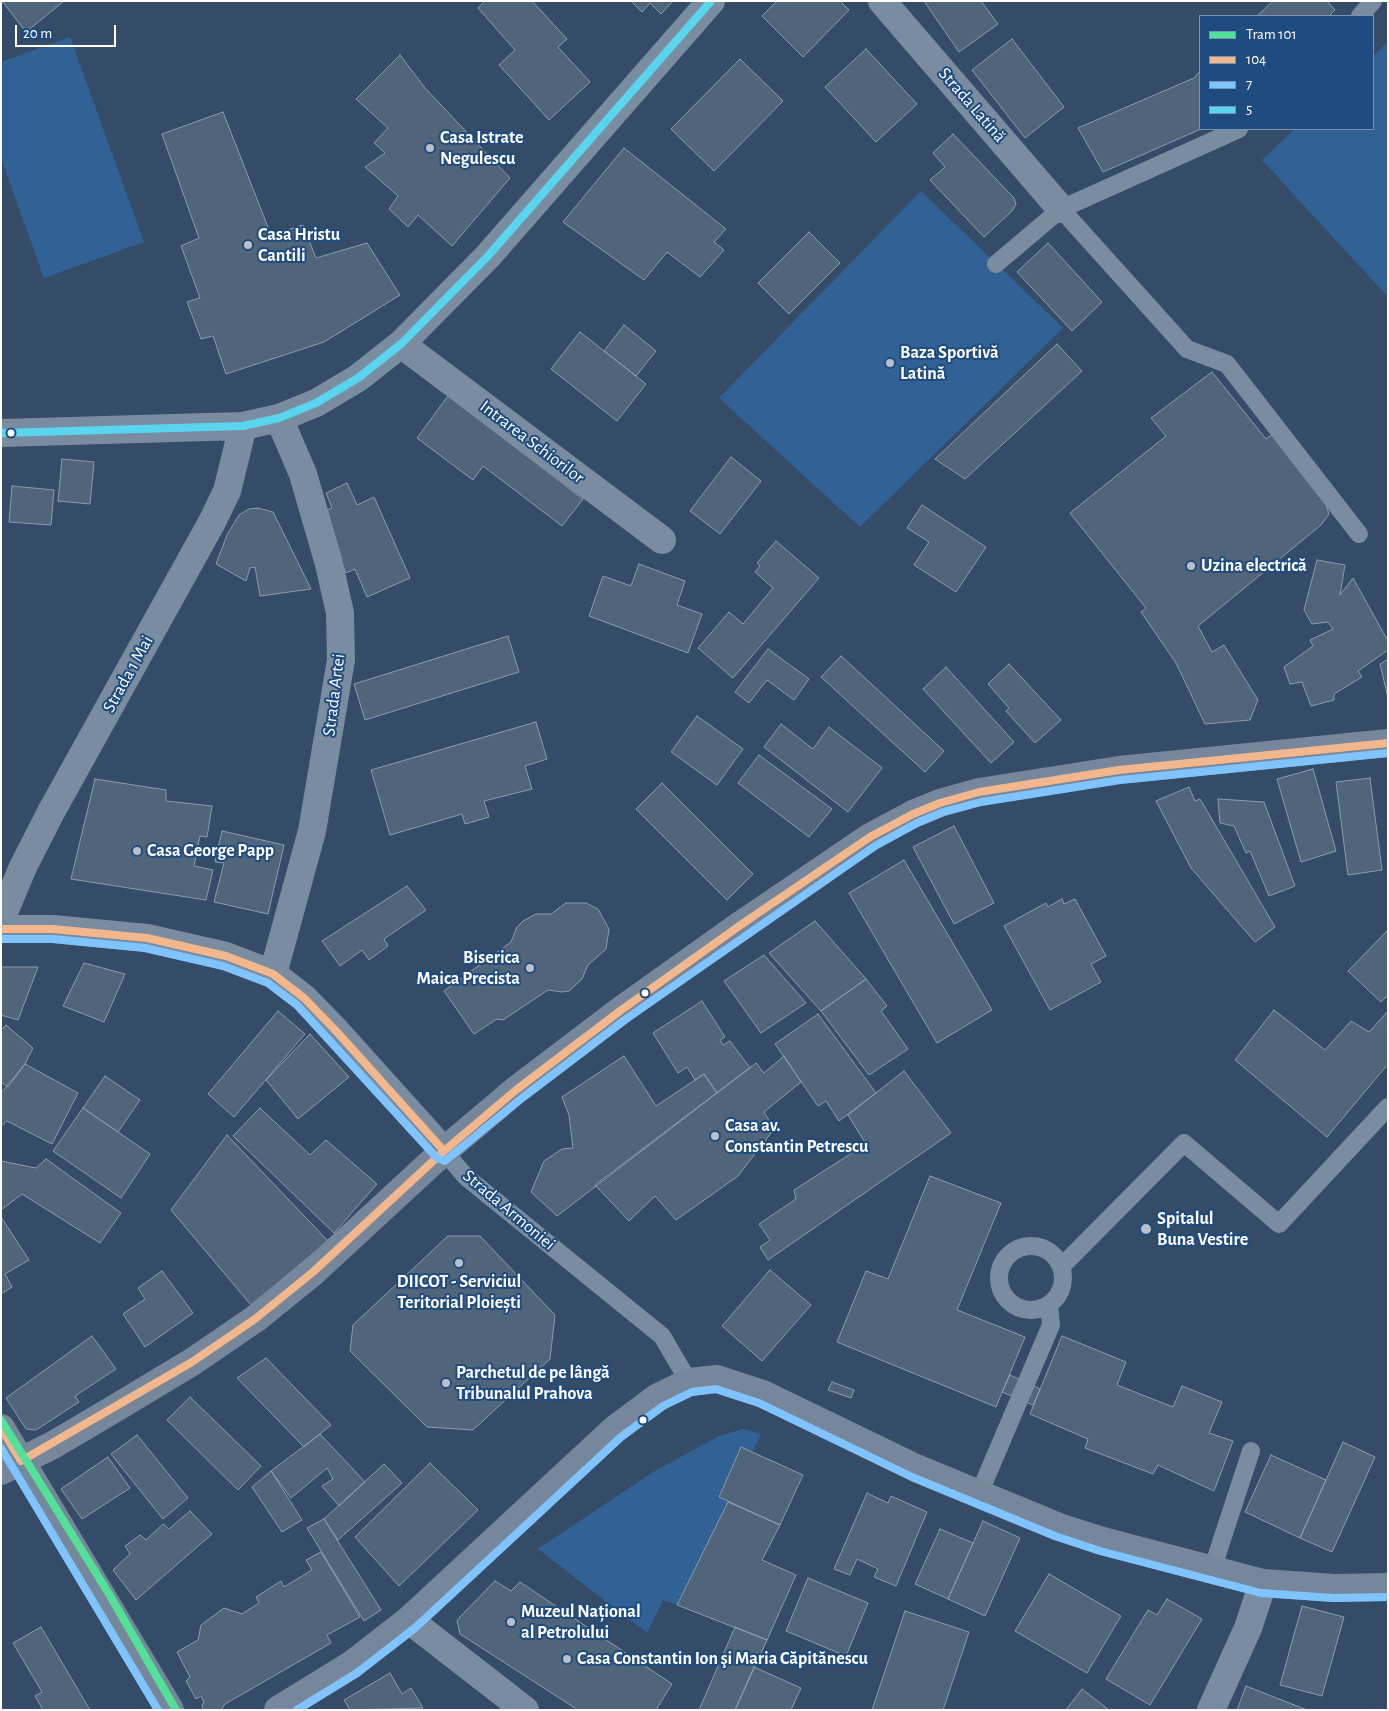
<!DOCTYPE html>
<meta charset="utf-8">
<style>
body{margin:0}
#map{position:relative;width:1389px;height:1711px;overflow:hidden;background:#354c68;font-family:"Alegreya Sans",sans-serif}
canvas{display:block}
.frame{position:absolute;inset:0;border:2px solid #fff;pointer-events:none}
.legend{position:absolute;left:1199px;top:15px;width:175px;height:115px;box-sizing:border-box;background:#1f4b7e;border:1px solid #7993b2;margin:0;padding:6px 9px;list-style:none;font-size:15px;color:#fff}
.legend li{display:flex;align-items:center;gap:10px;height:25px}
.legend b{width:25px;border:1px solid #7993b2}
.scale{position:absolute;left:15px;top:25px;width:101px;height:22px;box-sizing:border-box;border:2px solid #fff;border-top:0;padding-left:6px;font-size:15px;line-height:18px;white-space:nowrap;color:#fff;-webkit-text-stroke:4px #1f4b7e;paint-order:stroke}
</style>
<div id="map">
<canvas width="1389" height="1711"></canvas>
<div class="frame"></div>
<ul class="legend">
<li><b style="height:6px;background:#53e098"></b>Tram 101</li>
<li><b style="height:6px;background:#f2b78c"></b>104</li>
<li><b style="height:6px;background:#80c4ff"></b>7</li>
<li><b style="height:6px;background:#5ad5f0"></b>5</li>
</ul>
<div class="scale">20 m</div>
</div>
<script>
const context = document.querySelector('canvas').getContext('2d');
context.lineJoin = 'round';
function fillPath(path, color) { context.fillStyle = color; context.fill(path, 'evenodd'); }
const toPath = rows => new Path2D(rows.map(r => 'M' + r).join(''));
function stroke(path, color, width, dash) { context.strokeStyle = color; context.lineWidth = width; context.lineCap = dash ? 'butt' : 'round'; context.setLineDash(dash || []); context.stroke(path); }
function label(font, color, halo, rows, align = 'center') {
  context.font = font + ' "Alegreya Sans",sans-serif'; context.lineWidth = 4; context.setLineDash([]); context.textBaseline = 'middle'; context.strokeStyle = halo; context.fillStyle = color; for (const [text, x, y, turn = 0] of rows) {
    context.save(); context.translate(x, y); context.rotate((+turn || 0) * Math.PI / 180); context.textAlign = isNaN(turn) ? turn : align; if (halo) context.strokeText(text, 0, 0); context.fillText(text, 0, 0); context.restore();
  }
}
fillPath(toPath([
 [70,37,144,242,44,278,1,158,1,62],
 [1388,42,1388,297,1262,160,1295,129,1373,129,1373,56],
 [921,191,1063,328,860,527,719,398],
 [743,1429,761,1434,752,1452,741,1447,719,1497,728,1502,677,1605,663,1600,647,1633,538,1549,653,1472,719,1436]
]), '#326295');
const building = toPath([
 [2,1,64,1,26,32,2,1],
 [485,1,532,1,567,39,558,47,590,82,549,120,499,65,515,50,478,8,485,1],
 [631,1,673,1,661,14,650,3,642,12,631,1],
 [777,1,840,1,849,10,803,57,762,16,777,1],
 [924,1,981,1,998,24,959,52,924,1],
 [1273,1,1327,1,1335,10,1329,16,1257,16,1273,1],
 [1012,39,1064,107,1025,138,972,70,1012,39],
 [866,49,917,104,876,142,825,87,866,49],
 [400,55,425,88,510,178,452,246,418,215,408,227,389,209,398,196,365,167,385,153,374,143,388,128,356,99,400,55],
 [740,59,783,101,714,171,671,129,740,59],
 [1200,71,1201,129,1103,172,1078,128,1194,78,1200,71],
 [223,112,271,235,303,225,316,258,367,243,400,295,324,342,226,374,213,336,201,339,187,302,200,298,181,246,199,238,162,134,223,112],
 [953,134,1014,198,1016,204,1012,211,984,237,930,180,945,167,933,153,953,134],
 [624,148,726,229,714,242,724,250,700,277,667,252,644,280,563,222,624,148],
 [809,232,840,263,789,314,758,283,809,232],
 [1048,243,1102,302,1072,331,1017,272,1048,243],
 [624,325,656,351,636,376,604,351,624,325],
 [580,332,646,384,617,421,551,369,580,332],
 [1057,344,1082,371,965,479,935,459,1057,344],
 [1212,372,1266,439,1273,434,1324,498,1329,514,1321,525,1198,626,1212,652,1224,645,1258,700,1250,720,1205,724,1176,663,1141,612,1146,608,1070,513,1166,436,1151,418,1212,372],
 [448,396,583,499,562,526,483,466,473,480,417,438,448,396],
 [731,457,761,481,720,534,690,511,731,457],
 [62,459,94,462,90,504,58,501,62,459],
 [347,483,357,505,374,497,410,578,367,597,355,569,346,573,320,513,332,508,326,493,347,483],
 [12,486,54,490,51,525,9,522,12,486],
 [922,505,986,547,956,592,914,565,929,542,907,528,922,505],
 [258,508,273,512,311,589,260,596,255,567,250,568,246,581,216,564,227,535,239,515,249,509,258,508],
 [776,541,819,578,733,678,698,648,729,612,743,624,773,588,755,572,760,566,757,563,776,541],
 [1317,560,1345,565,1340,595,1353,578,1388,641,1388,650,1358,671,1362,677,1334,694,1334,700,1311,706,1302,682,1290,684,1284,667,1313,646,1310,640,1333,629,1328,622,1312,624,1304,610,1317,560],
 [639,564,685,581,677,605,702,614,688,653,589,616,603,576,631,586,639,564],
 [508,636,519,672,365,720,354,684,508,636],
 [768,649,809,679,794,700,767,680,749,703,735,692,768,649],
 [841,656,944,751,925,772,821,677,841,656],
 [1388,659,1388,698,1380,664,1388,659],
 [1009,664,1061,720,1035,743,1006,711,1009,708,988,684,1009,664],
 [946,667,1014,742,991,763,923,689,946,667],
 [697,716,743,749,717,785,671,752,697,716],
 [536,722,547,759,525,766,532,789,484,801,489,817,465,824,462,814,390,835,371,770,536,722],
 [781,724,813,749,829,727,882,768,848,812,764,747,781,724],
 [759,755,832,809,809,837,738,783,759,755],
 [1313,769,1336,851,1301,862,1277,779,1313,769],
 [1370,778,1382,870,1348,875,1336,782,1370,778],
 [95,779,166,790,166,801,212,806,207,837,200,836,194,866,213,870,206,900,71,879,95,779],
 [662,783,753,874,727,900,636,809,662,783],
 [1189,787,1195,801,1200,799,1275,927,1255,942,1191,868,1156,801,1189,787],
 [1218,799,1264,802,1295,886,1269,896,1250,851,1246,853,1234,826,1220,823,1218,799],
 [954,826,994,903,954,924,913,847,954,826],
 [222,831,284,845,268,914,214,902,224,863,215,862,222,831],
 [904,860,992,1010,937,1043,849,893,904,860],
 [407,886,426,910,384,939,388,946,369,960,362,950,340,966,322,941,407,886],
 [1062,899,1064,904,1075,899,1106,956,1091,964,1101,982,1050,1010,1004,926,1046,903,1048,907,1062,899],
 [566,903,586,903,598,909,609,929,606,949,588,965,582,979,569,991,562,992,548,990,503,1020,497,1019,474,1034,444,991,511,942,517,927,523,921,536,914,551,914,566,903],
 [815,921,866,979,821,1011,769,953,815,921],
 [1388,930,1388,995,1381,1002,1348,971,1388,930],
 [764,955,806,1003,761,1033,724,981,764,955],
 [84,963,125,974,104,1022,63,1006,84,963],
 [1,967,38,967,18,1020,1,1015,1,967],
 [866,979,887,1006,881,1011,908,1049,869,1075,821,1011,866,979],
 [702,1001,725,1037,720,1040,723,1045,730,1041,750,1068,717,1093,704,1074,695,1080,687,1067,678,1073,653,1033,702,1001],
 [1274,1010,1325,1050,1351,1021,1369,1032,1388,1011,1388,1064,1327,1137,1235,1060,1274,1010],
 [278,1011,305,1034,234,1117,208,1094,278,1011],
 [818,1014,876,1093,839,1121,826,1101,818,1106,775,1044,818,1014],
 [6,1025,33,1048,25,1064,8,1087,1,1082,1,1030,6,1025],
 [310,1034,349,1077,298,1119,266,1080,310,1034],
 [624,1056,656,1106,704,1074,717,1093,557,1216,531,1192,544,1161,562,1149,573,1148,569,1115,562,1097,624,1056],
 [784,1056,801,1082,764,1112,774,1129,738,1176,676,1220,655,1196,629,1221,595,1185,756,1063,764,1073,784,1056],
 [25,1064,78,1093,52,1144,7,1121,1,1126,1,1093,25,1064],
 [904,1071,951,1133,768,1260,760,1247,770,1240,759,1224,796,1199,794,1190,866,1144,848,1115,904,1071],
 [105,1076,140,1100,118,1132,83,1108,105,1076],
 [83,1108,150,1154,121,1198,53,1151,83,1108],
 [260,1108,310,1155,326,1140,377,1184,334,1233,233,1136,260,1108],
 [227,1135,328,1241,251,1305,171,1210,227,1135],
 [46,1159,121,1213,100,1243,22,1194,1,1210,1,1161,36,1168,46,1159],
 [930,1176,1001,1203,957,1310,1025,1337,996,1407,837,1342,866,1271,888,1279,930,1176],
 [1,1217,29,1260,5,1274,12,1287,1,1294,1,1217],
 [448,1236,480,1236,555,1315,550,1359,473,1430,427,1427,350,1351,353,1325,448,1236],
 [770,1270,811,1305,762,1361,722,1326,770,1270],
 [162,1271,193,1313,145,1347,123,1314,145,1299,138,1288,162,1271],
 [92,1336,116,1369,75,1396,79,1402,36,1430,26,1429,6,1398,92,1336],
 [1062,1336,1126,1362,1117,1385,1173,1407,1182,1386,1222,1402,1209,1433,1233,1441,1214,1491,1158,1465,1153,1474,1085,1448,1088,1439,1030,1414,1062,1336],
 [266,1358,331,1425,304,1447,237,1378,266,1358],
 [1010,1375,1040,1389,1033,1405,1002,1392,1010,1375],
 [832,1382,854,1390,851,1398,828,1390,832,1382],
 [190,1397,261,1466,238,1490,167,1420,190,1397],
 [320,1434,365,1482,339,1506,322,1486,333,1479,327,1468,291,1498,271,1471,320,1434],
 [137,1435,188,1498,163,1519,111,1454,137,1435],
 [1343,1442,1375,1457,1332,1552,1300,1538,1343,1442],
 [741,1447,803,1475,780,1525,719,1497,741,1447],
 [1271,1455,1326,1480,1300,1538,1245,1512,1271,1455],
 [108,1457,130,1488,82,1519,61,1489,108,1457],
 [430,1463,478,1510,399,1586,355,1537,430,1463],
 [384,1464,402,1483,338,1540,324,1519,384,1464],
 [271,1471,302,1520,282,1532,252,1487,271,1471],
 [867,1493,888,1503,891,1496,927,1512,896,1586,874,1577,878,1569,857,1559,850,1575,834,1569,867,1493],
 [728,1502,780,1525,762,1560,796,1575,767,1640,677,1605,728,1502],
 [190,1511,212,1534,136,1600,113,1570,130,1554,125,1546,140,1535,146,1540,163,1524,169,1529,190,1511],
 [324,1519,381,1610,364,1621,307,1528,324,1519],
 [983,1521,1020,1538,985,1616,948,1599,983,1521],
 [940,1529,973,1543,948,1599,915,1584,940,1529],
 [321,1552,360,1617,327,1635,331,1643,225,1704,221,1710,203,1710,202,1705,204,1702,201,1696,196,1699,186,1681,190,1677,177,1652,198,1640,201,1625,224,1608,242,1614,259,1603,256,1597,281,1581,284,1587,312,1570,306,1560,321,1552],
 [1049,1574,1121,1616,1087,1673,1015,1631,1049,1574],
 [808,1578,868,1603,846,1656,786,1631,808,1578],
 [495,1581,511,1591,520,1582,672,1684,656,1710,578,1710,460,1634,457,1620,495,1581],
 [1167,1599,1202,1619,1150,1705,1106,1679,1148,1610,1157,1615,1167,1599],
 [1302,1606,1344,1617,1322,1696,1280,1685,1302,1606],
 [905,1611,969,1632,943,1710,872,1710,905,1611],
 [41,1627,90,1710,43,1710,35,1696,42,1692,13,1643,41,1627],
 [735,1627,767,1640,735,1710,699,1710,735,1627],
 [754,1667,801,1688,791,1710,735,1710,754,1667],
 [390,1673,402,1694,411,1688,423,1708,350,1710,344,1700,390,1673],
 [1246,1686,1307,1710,1237,1710,1246,1686],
 [1082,1689,1109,1710,1066,1710,1082,1689]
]);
fillPath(building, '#50647a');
stroke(building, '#8e9cad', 1);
stroke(toPath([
 [1360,16,1373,1],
 [1061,209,1187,349,1227,364,1359,534],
 [996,264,1061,209,1239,129],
 [444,1151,466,1177,662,1336,689,1382],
 '999 1278a32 32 0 1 1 64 0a32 32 0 1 1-64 0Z',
 [1061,1267,1184,1143,1279,1224,1388,1107],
 [979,1494,1051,1325,1049,1305],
 [1212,1570,1251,1451]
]), '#7a8c9f', 18);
stroke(toPath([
 [882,1,1061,209],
 [401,344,662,540],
 [1,433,243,426,279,418,316,403,358,378,401,344,488,256,711,1],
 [1,919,23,867,51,812,212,522,227,491,243,426],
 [1,929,53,929,147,938,226,956,273,974,304,998,337,1032,444,1151],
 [273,974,312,831,341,660,340,613,329,564,303,474,279,418],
 [409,1620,525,1710],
 [1211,1710,1248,1628,1263,1583]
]), '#7a8c9f', 28);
stroke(toPath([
 [1,1428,170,1710],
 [1,1471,53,1445,119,1406,192,1362,255,1319,313,1272,444,1151,516,1090,620,1011,742,924,870,837,913,814,940,803,979,792,1119,770,1388,743],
 [278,1710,351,1665,409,1620,615,1429,658,1397,689,1382,717,1379,763,1394,916,1468,1059,1527,1103,1541,1263,1583,1334,1588,1388,1587]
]), '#76879b', 28);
stroke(toPath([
 [1,929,53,929,147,938,226,956,273,974,304,998,337,1032,444,1151],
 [1,1428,21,1461,192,1362,255,1319,313,1272,444,1151,516,1090,620,1011,742,924,870,837,913,814,940,803,979,792,1119,770,1388,743]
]), '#f2b78c', 8);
stroke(toPath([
 [1,939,53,939,145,948,223,966,268,983,297,1005,437,1158,445,1161,522,1098,626,1019,875,846,917,823,943,812,981,802,1120,780,1388,753],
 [1,1448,158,1710],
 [297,1710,357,1673,415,1628,621,1437,663,1406,692,1392,716,1389,759,1403,912,1477,1055,1536,1100,1551,1261,1593,1333,1598,1388,1597]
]), '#80c4ff', 8);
stroke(toPath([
 [1,433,243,426,279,418,316,403,358,378,401,344,488,256,711,1]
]), '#5ad5f0', 8);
stroke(toPath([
 [1,1420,109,1594,176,1710]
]), '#53e098', 8);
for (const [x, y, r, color] of [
 [430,148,5,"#b8c0ca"],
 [248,245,5,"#b8c0ca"],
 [890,363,5,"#b8c0ca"],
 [11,433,4.5,"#fff"],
 [1191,566,5,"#b8c0ca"],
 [137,851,5,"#b8c0ca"],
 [530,968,5,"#b8c0ca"],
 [645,993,4.5,"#fff"],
 [715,1136,5,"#b8c0ca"],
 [1146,1229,6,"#b8c0ca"],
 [459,1263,5,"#b8c0ca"],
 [446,1383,5,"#b8c0ca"],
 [643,1420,4.5,"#fff"],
 [511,1622,5,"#b8c0ca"],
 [567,1659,5,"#b8c0ca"]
]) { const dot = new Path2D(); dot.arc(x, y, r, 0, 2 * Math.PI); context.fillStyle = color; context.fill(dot); stroke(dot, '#1f4b7e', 2); }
label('18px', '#fff', '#1f4b7e', [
 ["Strada Latină",972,105,49],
 ["Intrarea Schiorilor",532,442,37],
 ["Strada 1 Mai",128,674,-61],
 ["Strada Artei",334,695,-83],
 ["Strada Armoniei",509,1210,40]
]);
label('bold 18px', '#fff', '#1f4b7e', [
 ["Casa Istrate",440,138],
 ["Negulescu",440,159],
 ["Casa Hristu",258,235],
 ["Cantili",258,256],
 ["Baza Sportivă",900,353],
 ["Latină",900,374],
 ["Uzina electrică",1201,566],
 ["Casa George Papp",147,851],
 ["Biserica",520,958,"right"],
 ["Maica Precista",520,979,"right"],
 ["Casa av.",725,1126],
 ["Constantin Petrescu",725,1147],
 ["Spitalul",1157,1219],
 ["Buna Vestire",1157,1240],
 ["DIICOT - Serviciul",459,1282,"center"],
 ["Teritorial Ploiești",459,1303,"center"],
 ["Parchetul de pe lângă",456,1373],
 ["Tribunalul Prahova",456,1394],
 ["Muzeul Național",521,1612],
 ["al Petrolului",521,1633],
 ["Casa Constantin Ion şi Maria Căpitănescu",577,1659]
], 'left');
</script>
